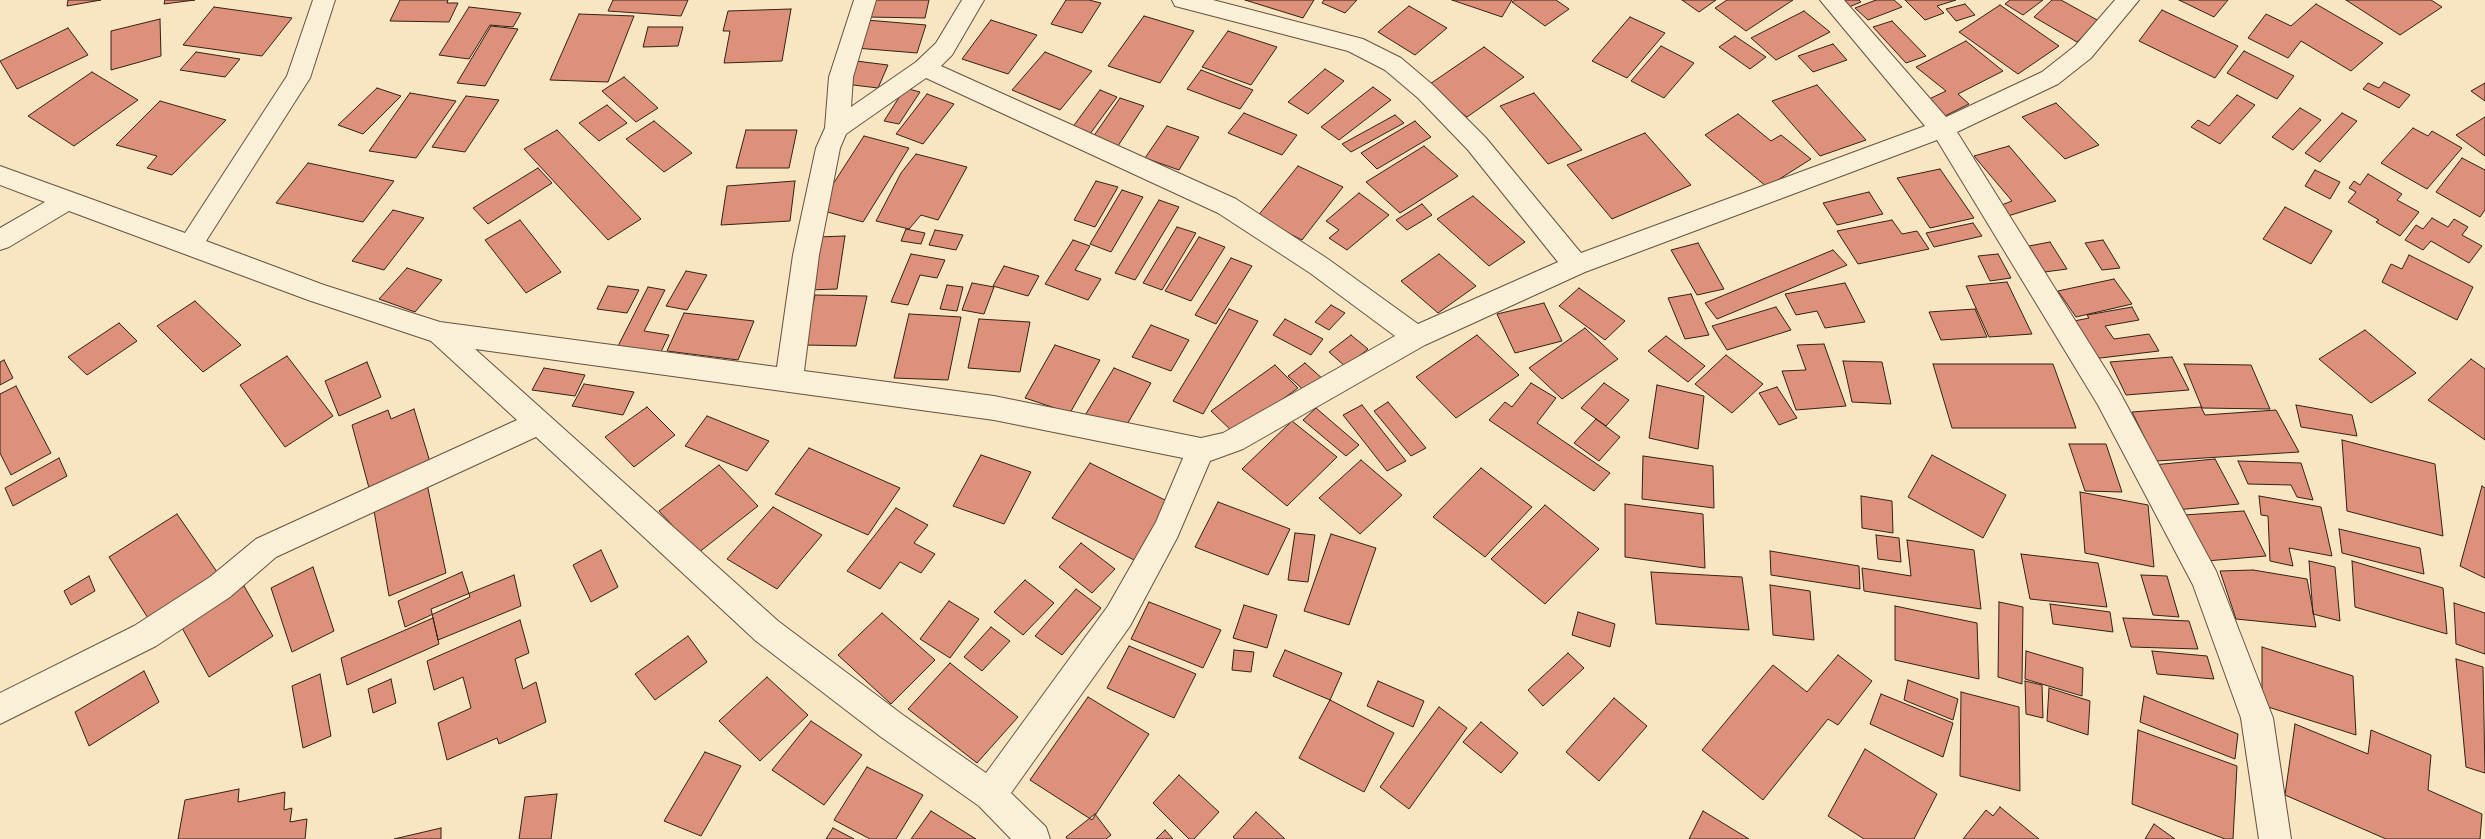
<!DOCTYPE html>
<style>
body{margin:0}
canvas{display:block;background:#f8e6c2}
</style>
<canvas width="2485" height="839"></canvas>
<script>
const context = document.querySelector('canvas').getContext('2d');
context.lineJoin = 'round';
function fillPath(path, color) { context.fillStyle = color; context.fill(path, 'evenodd'); }
const toPath = rows => new Path2D(rows.map(r => 'M' + r).join(''));
function stroke(path, color, width, dash) { context.strokeStyle = color; context.lineWidth = width; context.lineCap = dash ? 'butt' : 'round'; context.setLineDash(dash || []); context.stroke(path); }
const building = toPath([
 [68,0,101,0,67,6,68,0],
 [165,0,195,0,164,4,165,0],
 [400,0,448,0,447,3,458,3,449,22,390,21,400,0],
 [613,0,688,0,681,16,608,11,613,0],
 [871,0,929,0,925,18,867,17,871,0],
 [1066,0,1089,0,1101,3,1082,33,1051,24,1066,0],
 [1245,0,1314,0,1303,18,1245,0],
 [1324,0,1357,0,1345,13,1322,3,1324,0],
 [1452,0,1512,0,1502,17,1452,0],
 [1515,0,1556,0,1569,9,1545,26,1512,2,1515,0],
 [1682,0,1716,0,1699,12,1682,0],
 [1727,0,1793,0,1746,31,1715,8,1727,0],
 [1842,0,1859,0,1861,2,1849,7,1842,0],
 [1876,0,1894,0,1902,7,1868,20,1855,8,1876,0],
 [1905,0,1956,0,1937,6,1944,13,1925,20,1905,0],
 [2010,0,2043,0,2023,15,2005,4,2010,0],
 [2052,0,2061,0,2099,21,2077,42,2034,17,2052,0],
 [2179,0,2228,0,2214,17,2179,0],
 [2346,0,2431,0,2442,7,2400,35,2346,0],
 [1965,4,1975,15,1956,21,1946,9,1965,4],
 [2316,4,2383,43,2351,71,2301,41,2288,58,2248,38,2266,14,2291,26,2316,4],
 [2000,5,2059,46,2018,74,1959,32,2000,5],
 [1409,6,1447,28,1415,55,1378,32,1409,6],
 [214,7,292,18,262,56,183,45,214,7],
 [469,7,521,13,513,27,490,25,469,59,439,55,469,7],
 [791,9,782,61,724,63,730,31,723,31,728,11,791,9],
 [2162,10,2238,46,2215,78,2139,41,2162,10],
 [1804,11,1830,32,1776,60,1751,38,1804,11],
 [579,14,634,16,608,82,550,80,579,14],
 [1144,16,1194,31,1160,83,1108,66,1144,16],
 [1630,17,1665,33,1627,78,1592,61,1630,17],
 [160,19,161,56,111,70,111,31,160,19],
 [866,20,926,25,917,53,856,48,866,20],
 [991,20,1037,35,1008,74,962,59,991,20],
 [1892,21,1926,56,1906,63,1873,27,1892,21],
 [491,26,518,29,485,86,457,83,491,26],
 [648,27,683,27,678,46,643,47,648,27],
 [68,28,88,55,17,89,0,61,68,28],
 [1228,31,1277,47,1251,85,1202,67,1228,31],
 [1735,36,1766,57,1750,69,1719,47,1735,36],
 [1966,41,2003,71,1958,94,1969,104,1945,116,1927,100,1946,91,1916,67,1966,41],
 [1833,44,1847,60,1813,72,1798,56,1833,44],
 [1661,46,1694,63,1664,98,1631,81,1661,46],
 [1484,47,1524,77,1467,117,1427,86,1484,47],
 [2244,51,2294,76,2277,99,2227,73,2244,51],
 [196,52,240,59,225,77,180,70,196,52],
 [1045,52,1092,71,1060,110,1012,90,1045,52],
 [856,61,888,65,878,88,845,84,856,61],
 [1325,69,1344,81,1308,114,1288,102,1325,69],
 [1201,70,1253,90,1240,109,1187,89,1201,70],
 [92,72,138,100,74,146,28,116,92,72],
 [624,77,658,108,636,122,602,91,624,77],
 [2384,82,2410,95,2399,108,2363,89,2368,83,2379,88,2384,82],
 [2485,83,2485,101,2471,91,2485,83],
 [1817,85,1866,140,1820,156,1772,101,1817,85],
 [1373,87,1391,100,1339,140,1321,127,1373,87],
 [377,88,401,96,363,134,338,125,377,88],
 [905,88,920,92,899,124,884,121,905,88],
 [1100,90,1117,97,1087,138,1069,132,1100,90],
 [410,93,456,101,416,158,369,151,410,93],
 [1534,93,1582,150,1548,164,1500,106,1534,93],
 [927,94,954,104,923,144,896,134,927,94],
 [2237,95,2255,105,2220,144,2191,127,2198,120,2209,126,2237,95],
 [466,96,499,100,465,152,432,147,466,96],
 [1120,98,1144,106,1116,149,1091,140,1120,98],
 [160,101,226,120,172,175,147,168,157,156,116,145,160,101],
 [2056,103,2099,145,2065,159,2022,117,2056,103],
 [607,105,627,123,599,141,579,123,607,105],
 [2300,108,2321,120,2293,150,2272,137,2300,108],
 [1244,113,1297,135,1282,155,1228,133,1244,113],
 [2342,113,2357,121,2320,162,2305,153,2342,113],
 [1738,114,1771,141,1781,135,1811,159,1767,187,1705,135,1738,114],
 [1395,115,1404,123,1351,152,1342,144,1395,115],
 [2485,117,2485,156,2456,135,2485,117],
 [654,121,692,153,664,172,626,139,654,121],
 [1415,121,1431,137,1377,169,1361,153,1415,121],
 [1167,126,1199,137,1179,170,1145,158,1167,126],
 [2413,128,2428,136,2432,131,2462,148,2427,189,2381,163,2413,128],
 [557,130,641,219,608,240,524,149,557,130],
 [746,130,797,130,789,168,736,168,746,130],
 [1645,133,1691,185,1612,219,1567,165,1645,133],
 [864,136,909,148,863,222,817,209,864,136],
 [1424,146,1458,176,1400,213,1366,182,1424,146],
 [2009,146,2056,201,2008,216,1999,206,2012,201,1974,156,2009,146],
 [916,154,967,167,938,220,921,215,909,229,876,221,901,173,916,154],
 [2462,158,2485,170,2485,210,2480,217,2436,192,2462,158],
 [308,163,394,181,363,222,276,203,308,163],
 [1298,166,1343,187,1302,240,1257,217,1298,166],
 [538,168,552,183,488,224,473,208,538,168],
 [1940,169,1974,218,1930,228,1897,178,1940,169],
 [2315,170,2340,182,2330,199,2305,186,2315,170],
 [2368,174,2402,194,2397,200,2419,212,2400,236,2376,222,2379,220,2348,202,2356,192,2349,188,2354,181,2360,185,2368,174],
 [795,181,790,221,721,225,727,186,795,181],
 [1096,181,1118,187,1095,227,1074,220,1096,181],
 [1122,190,1143,197,1111,252,1090,244,1122,190],
 [1869,192,1883,214,1837,225,1823,203,1869,192],
 [1359,193,1389,215,1347,250,1329,238,1339,230,1326,221,1359,193],
 [1473,196,1525,242,1489,266,1437,219,1473,196],
 [1159,200,1179,207,1135,280,1115,273,1159,200],
 [1422,204,1432,215,1407,230,1396,220,1422,204],
 [2285,207,2332,231,2311,264,2263,239,2285,207],
 [393,210,424,218,384,270,352,261,393,210],
 [2432,218,2448,227,2454,219,2468,227,2462,235,2482,246,2469,263,2431,241,2423,250,2405,240,2416,225,2423,229,2432,218],
 [520,220,561,272,526,293,485,240,520,220],
 [1892,220,1902,234,1917,231,1929,249,1858,264,1837,231,1892,220],
 [1973,223,1982,236,1934,247,1926,233,1973,223],
 [1177,227,1196,233,1162,290,1143,283,1177,227],
 [906,229,925,233,921,244,901,241,906,229],
 [935,230,963,235,956,250,929,245,935,230],
 [845,236,837,289,809,290,817,237,845,236],
 [1199,237,1225,247,1191,301,1165,291,1199,237],
 [1073,240,1090,246,1075,270,1101,279,1088,300,1045,284,1073,240],
 [2103,240,2120,268,2102,270,2085,243,2103,240],
 [2050,242,2067,269,2045,272,2029,246,2050,242],
 [1698,243,1724,289,1697,295,1671,250,1698,243],
 [1833,250,1847,265,1717,319,1705,303,1833,250],
 [911,254,945,260,937,278,920,275,908,305,891,302,911,254],
 [1439,254,1476,286,1438,313,1401,281,1439,254],
 [1998,254,2011,278,1990,281,1978,256,1998,254],
 [2409,255,2473,287,2457,320,2382,282,2391,264,2402,269,2409,255],
 [1231,258,1252,266,1216,324,1195,315,1231,258],
 [1004,266,1039,276,1028,296,993,286,1004,266],
 [407,268,442,280,415,312,379,299,407,268],
 [686,271,707,275,687,310,666,306,686,271],
 [2114,279,2132,304,2076,317,2058,291,2114,279],
 [2007,282,2032,334,1989,337,1966,286,2007,282],
 [972,283,994,287,984,314,962,310,972,283],
 [1845,283,1865,322,1825,328,1817,311,1796,315,1785,294,1845,283],
 [947,285,963,287,957,311,940,309,947,285],
 [608,286,639,290,627,313,597,309,608,286],
 [648,287,665,290,644,331,669,335,659,356,616,350,648,287],
 [1579,288,1625,321,1605,340,1559,306,1579,288],
 [1691,294,1709,335,1685,339,1668,298,1691,294],
 [815,295,867,296,856,346,804,345,815,295],
 [195,301,241,345,203,372,157,326,195,301],
 [1544,303,1562,341,1515,353,1497,314,1544,303],
 [1331,305,1345,313,1329,330,1315,322,1331,305],
 [1776,307,1791,330,1727,350,1712,326,1776,307],
 [2132,307,2139,320,2105,326,2114,339,2149,334,2159,351,2092,359,2069,322,2089,318,2087,315,2132,307],
 [1229,309,1258,321,1203,414,1173,401,1229,309],
 [1975,309,1987,337,1941,340,1929,312,1975,309],
 [684,313,754,321,738,360,667,351,684,313],
 [909,314,961,317,948,380,894,378,909,314],
 [979,319,1030,322,1020,372,968,368,979,319],
 [1285,319,1323,339,1311,355,1273,335,1285,319],
 [119,323,137,341,87,375,68,357,119,323],
 [1151,325,1189,340,1171,371,1132,357,1151,325],
 [1585,328,1618,359,1562,399,1529,368,1585,328],
 [2365,330,2416,373,2371,403,2319,359,2365,330],
 [1351,335,1368,349,1346,367,1329,352,1351,335],
 [1477,335,1519,375,1456,418,1416,377,1477,335],
 [1666,336,1705,366,1688,382,1648,351,1666,336],
 [1824,344,1846,406,1796,410,1782,371,1806,370,1797,345,1824,344],
 [1055,345,1100,360,1070,413,1025,398,1055,345],
 [1726,355,1763,384,1732,413,1695,384,1726,355],
 [287,356,333,416,285,447,240,385,287,356],
 [2172,357,2189,390,2126,395,2110,362,2172,357],
 [2471,359,2485,369,2485,440,2428,400,2471,359],
 [4,360,13,378,0,385,0,362,4,360],
 [1843,361,1882,362,1891,404,1852,402,1843,361],
 [367,362,381,397,339,416,325,381,367,362],
 [1305,363,1324,380,1307,393,1288,376,1305,363],
 [1933,364,2053,364,2076,428,1952,428,1933,364],
 [2184,364,2251,365,2270,409,2202,408,2184,364],
 [1275,365,1298,388,1235,434,1211,411,1275,365],
 [544,368,585,375,575,396,532,390,544,368],
 [1114,368,1151,383,1122,433,1084,417,1114,368],
 [1531,383,1556,398,1537,423,1610,473,1594,491,1489,420,1505,402,1512,407,1531,383],
 [1604,383,1629,400,1606,426,1581,408,1604,383],
 [584,384,634,392,623,415,572,406,584,384],
 [1657,385,1704,396,1698,449,1649,438,1657,385],
 [16,386,51,453,11,475,0,453,0,394,16,386],
 [1777,387,1797,418,1779,425,1759,393,1777,387],
 [1388,402,1426,448,1411,456,1374,411,1388,402],
 [1362,405,1406,461,1387,471,1343,415,1362,405],
 [2296,405,2352,415,2357,436,2301,427,2296,405],
 [647,407,675,435,634,467,605,437,647,407],
 [2201,407,2205,415,2276,410,2299,452,2156,461,2132,412,2201,407],
 [1316,408,1359,445,1346,456,1303,420,1316,408],
 [414,409,430,462,369,488,352,425,388,410,391,419,414,409],
 [707,416,769,441,747,471,685,446,707,416],
 [1596,419,1620,437,1599,461,1574,443,1596,419],
 [1292,421,1337,457,1287,506,1242,469,1292,421],
 [2342,440,2435,464,2443,536,2347,511,2342,440],
 [2069,444,2106,444,2122,492,2085,491,2069,444],
 [809,448,900,488,868,535,775,494,809,448],
 [981,455,1031,472,1004,524,953,506,981,455],
 [1932,455,2006,495,1983,538,1908,497,1932,455],
 [1643,456,1713,466,1714,508,1642,499,1643,456],
 [59,458,67,476,13,506,5,488,59,458],
 [2215,459,2239,504,2176,510,2153,465,2215,459],
 [1361,460,1402,495,1360,534,1319,498,1361,460],
 [2238,461,2301,463,2313,500,2297,497,2291,485,2248,484,2238,461],
 [1090,463,1171,503,1134,560,1052,518,1090,463],
 [719,465,758,506,698,553,659,511,719,465],
 [1481,468,1532,507,1485,557,1433,517,1481,468],
 [427,484,446,573,389,596,373,505,427,484],
 [2482,486,2485,488,2485,578,2460,566,2482,486],
 [2080,492,2148,505,2154,567,2085,553,2080,492],
 [1861,496,1892,501,1893,533,1862,528,1861,496],
 [2259,496,2321,507,2332,556,2289,548,2293,566,2270,561,2268,516,2261,515,2259,496],
 [1218,502,1290,529,1268,575,1195,547,1218,502],
 [1625,504,1703,514,1705,568,1625,557,1625,504],
 [1545,505,1599,549,1545,604,1491,559,1545,505],
 [773,507,822,535,777,589,727,559,773,507],
 [896,508,928,525,914,543,935,554,921,573,900,562,880,589,847,571,896,508],
 [2244,511,2266,556,2206,561,2184,515,2244,511],
 [177,514,224,582,155,629,109,557,177,514],
 [2339,529,2420,548,2424,574,2342,553,2339,529],
 [1295,533,1315,535,1308,582,1288,580,1295,533],
 [1331,534,1376,548,1349,625,1304,611,1331,534],
 [1876,535,1899,538,1901,562,1878,559,1876,535],
 [1907,540,1974,550,1981,609,1864,591,1862,568,1911,576,1907,540],
 [1081,543,1115,569,1092,593,1059,567,1081,543],
 [601,550,618,587,591,602,573,565,601,550],
 [1770,551,1859,566,1860,589,1771,575,1770,551],
 [2021,554,2098,563,2107,607,2030,599,2021,554],
 [2309,561,2335,567,2340,621,2313,614,2309,561],
 [2352,561,2443,588,2447,634,2355,607,2352,561],
 [313,567,334,631,292,652,271,588,313,567],
 [2253,570,2307,579,2316,627,2236,619,2220,571,2253,570],
 [462,572,470,597,405,627,398,601,462,572],
 [1651,572,1742,577,1749,630,1656,624,1651,572],
 [514,575,521,606,438,640,431,609,514,575],
 [2141,575,2167,576,2179,617,2153,615,2141,575],
 [89,576,95,591,71,605,64,591,89,576],
 [1025,580,1054,603,1023,635,994,612,1025,580],
 [1770,585,1810,591,1814,640,1773,635,1770,585],
 [244,586,273,636,209,677,181,626,244,586],
 [1076,589,1101,608,1062,655,1035,636,1076,589],
 [949,601,979,619,950,658,920,639,949,601],
 [1149,602,1221,630,1203,668,1131,639,1149,602],
 [1999,602,2023,607,2022,684,1998,677,1999,602],
 [2454,603,2485,613,2485,654,2456,644,2454,603],
 [2050,604,2110,612,2113,632,2053,624,2050,604],
 [1244,605,1277,615,1267,648,1233,638,1244,605],
 [1895,606,1977,623,1979,679,1895,660,1895,606],
 [1578,612,1615,624,1610,647,1572,635,1578,612],
 [882,613,935,660,891,704,838,655,882,613],
 [433,618,439,644,347,685,341,658,433,618],
 [2123,618,2189,621,2198,649,2131,647,2123,618],
 [520,620,529,653,515,659,523,689,536,682,546,722,499,744,497,738,447,760,438,723,471,708,463,677,434,690,427,661,520,620],
 [991,627,1010,641,982,671,964,657,991,627],
 [688,636,707,662,655,700,635,674,688,636],
 [1129,646,1196,674,1174,718,1107,688,1129,646],
 [2262,647,2353,676,2356,735,2262,705,2262,647],
 [1234,650,1254,652,1251,672,1232,670,1234,650],
 [1285,650,1342,673,1330,700,1273,676,1285,650],
 [2026,651,2083,668,2082,696,2025,679,2026,651],
 [2152,651,2207,656,2214,679,2157,674,2152,651],
 [1568,653,1584,668,1543,706,1528,690,1568,653],
 [1838,655,1872,681,1838,725,1828,719,1763,800,1702,750,1773,665,1807,692,1838,655],
 [2456,659,2483,667,2485,773,2466,767,2456,659],
 [950,663,1018,717,977,763,908,709,950,663],
 [144,671,159,702,89,746,75,712,144,671],
 [320,674,331,736,303,748,292,686,320,674],
 [767,677,808,715,760,761,719,721,767,677],
 [391,679,396,703,373,713,368,689,391,679],
 [1908,680,1958,699,1953,720,1904,700,1908,680],
 [1378,681,1424,701,1413,727,1367,706,1378,681],
 [2025,681,2042,685,2043,718,2026,714,2025,681],
 [2049,688,2090,701,2088,735,2047,721,2049,688],
 [1961,692,2019,707,2020,791,1960,776,1961,692],
 [1881,694,1953,723,1943,757,1870,724,1881,694],
 [2144,696,2238,734,2235,759,2140,722,2144,696],
 [1088,697,1149,734,1092,820,1030,780,1088,697],
 [1614,698,1647,726,1599,781,1566,752,1614,698],
 [1330,700,1394,733,1364,792,1299,758,1330,700],
 [1439,707,1467,728,1409,809,1380,787,1439,707],
 [811,721,862,755,824,805,772,770,811,721],
 [1481,722,1518,753,1501,773,1463,742,1481,722],
 [2295,724,2368,754,2371,730,2431,755,2428,790,2482,814,2480,839,2386,839,2285,795,2295,724],
 [2138,730,2237,766,2233,839,2225,839,2132,804,2138,730],
 [1865,749,1937,794,1914,839,1864,839,1828,816,1865,749],
 [705,752,741,766,701,836,664,821,705,752],
 [867,767,923,795,896,839,870,839,834,820,867,767],
 [1179,775,1219,812,1194,839,1189,839,1153,803,1179,775],
 [239,789,238,802,285,792,284,810,292,808,290,822,307,819,305,839,178,839,185,800,239,789],
 [557,794,551,839,519,839,525,797,557,794],
 [2000,807,2039,839,1963,839,1986,810,1993,816,2000,807],
 [931,811,976,839,911,839,931,811],
 [1703,811,1749,839,1689,839,1703,811],
 [1256,812,1285,839,1235,839,1233,837,1256,812],
 [1095,814,1111,835,1106,839,1067,839,1066,837,1095,814],
 [2154,824,2175,839,2145,839,2154,824],
 [441,828,441,839,394,839,441,828],
 [833,828,854,839,826,839,833,828],
 [1165,830,1173,839,1156,839,1165,830]
]);
fillPath(building, '#dd917b');
stroke(building, '#352115', 1);
const minor = toPath([
 [313,0,335,0,310,78,206,241,324,285,440,322,777,367,793,255,816,148,825,128,829,77,854,0,876,0,853,77,851,107,916,62,936,43,962,0,984,0,952,55,941,66,1236,199,1328,259,1418,324,1558,262,1468,150,1418,98,1385,70,1348,51,1175,6,1172,0,1213,0,1363,39,1401,58,1434,86,1486,138,1581,253,1925,126,1820,0,1844,0,1946,117,2042,72,2075,46,2115,0,2139,0,2091,58,2058,84,1957,132,2118,389,2216,571,2273,718,2291,839,2259,839,2241,718,2193,585,2098,405,1937,140,1585,272,1425,345,1243,449,1210,461,1177,538,1130,626,1011,793,1046,827,1050,839,1011,839,979,806,881,737,756,641,536,437,276,557,230,597,156,646,0,724,0,693,134,626,210,577,256,539,517,420,431,341,308,300,69,211,9,247,0,250,0,228,45,202,0,185,0,166,185,233,287,76,313,0],
 [926,78,1218,213,1310,273,1395,336,1223,433,1201,438,994,396,804,371,819,255,840,148,846,134,926,78],
 [475,349,994,420,1183,458,1156,522,1108,606,986,773,903,715,778,621,475,349]
]);
stroke(minor, '#665240', 2);
fillPath(minor, '#faefd7');
</script>
